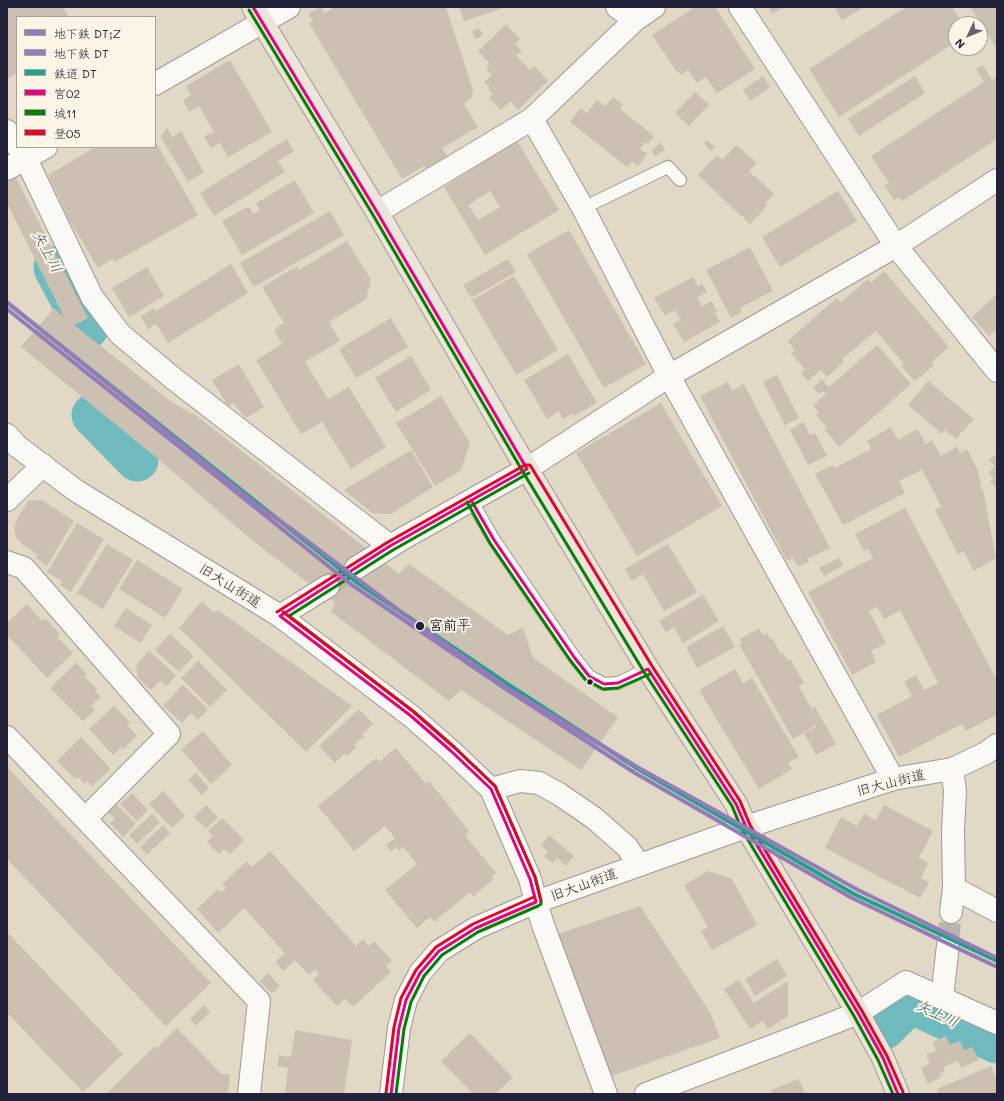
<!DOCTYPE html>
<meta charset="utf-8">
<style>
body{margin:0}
#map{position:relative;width:1004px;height:1101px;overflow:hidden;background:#e1d9c6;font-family:Mali,"Klee One",sans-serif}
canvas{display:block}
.frame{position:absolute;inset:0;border:8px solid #22223b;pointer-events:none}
.legend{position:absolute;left:16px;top:16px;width:140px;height:132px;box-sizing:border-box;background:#fcf5e5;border:1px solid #a5a1a1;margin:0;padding:5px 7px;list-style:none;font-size:12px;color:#22223b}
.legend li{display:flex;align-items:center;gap:8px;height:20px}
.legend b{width:20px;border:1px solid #a5a1a1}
.north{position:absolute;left:948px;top:16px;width:40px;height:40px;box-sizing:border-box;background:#fcf5e5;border:1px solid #a5a1a1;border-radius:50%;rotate:226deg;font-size:11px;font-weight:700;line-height:16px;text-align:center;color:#22223b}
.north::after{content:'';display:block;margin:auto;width:14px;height:18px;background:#65626c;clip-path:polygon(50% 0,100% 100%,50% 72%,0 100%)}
</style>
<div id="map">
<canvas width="1004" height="1101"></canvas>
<div class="frame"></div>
<ul class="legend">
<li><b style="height:5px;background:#937cb9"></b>地下鉄 DT;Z</li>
<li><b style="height:5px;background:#937cb9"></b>地下鉄 DT</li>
<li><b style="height:5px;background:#20a288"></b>鉄道 DT</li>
<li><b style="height:5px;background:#e5007d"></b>宮02</li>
<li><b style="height:5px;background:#008000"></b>城11</li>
<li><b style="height:5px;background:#e4002b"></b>登05</li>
</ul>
<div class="north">N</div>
</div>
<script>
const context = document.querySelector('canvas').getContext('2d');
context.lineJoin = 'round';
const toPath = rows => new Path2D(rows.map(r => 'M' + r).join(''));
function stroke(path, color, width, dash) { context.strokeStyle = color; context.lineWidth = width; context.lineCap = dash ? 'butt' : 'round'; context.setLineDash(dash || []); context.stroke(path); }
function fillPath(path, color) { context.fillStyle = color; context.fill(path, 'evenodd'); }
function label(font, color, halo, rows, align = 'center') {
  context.font = font + ' Mali,"Klee One",sans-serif'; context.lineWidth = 4; context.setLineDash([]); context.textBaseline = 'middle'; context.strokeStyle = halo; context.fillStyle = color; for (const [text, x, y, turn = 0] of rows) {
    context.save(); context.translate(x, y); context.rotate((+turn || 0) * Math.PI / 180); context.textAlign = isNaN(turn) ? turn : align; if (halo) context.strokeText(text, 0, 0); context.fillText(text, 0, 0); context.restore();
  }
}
stroke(toPath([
 [55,268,87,328],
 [93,415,137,460],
 [884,1028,910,1002,997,1042]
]), '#70bbbe', 43);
fillPath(toPath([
 [7,7,63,7,69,17,17,17,17,73,7,79],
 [320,7,325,13,332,9,331,7,446,7,473,90,472,97,464,104,478,127,442,148,449,159,428,171,424,166,402,179,309,23,313,21,308,14],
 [459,7,506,7,464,21],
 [695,7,715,7,755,69,717,93,706,77,697,83,688,70,682,74,677,72,652,35],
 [768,7,784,7,772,14],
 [834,7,864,7,842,20],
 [906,7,952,7,963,24,956,24,956,42,839,117,809,69],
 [970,7,997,7,997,49],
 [506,24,520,39,515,44,522,51,516,56,530,70,534,66,548,81,518,110,510,101,501,110,489,98,493,94,488,89,490,88,484,82,492,75,486,69,490,64,478,51],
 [479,28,483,36,475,39,472,31],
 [230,60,272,132,228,157,220,143,211,148,204,137,214,132,199,106,189,112,183,100,191,95,186,86],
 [983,65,992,80,997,77,997,139,902,201,899,197,894,200,885,186,889,183,871,156,984,82,976,69],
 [763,76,770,87,750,101,743,90],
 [915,76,925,93,859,136,848,119],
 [695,92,709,105,689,126,675,113],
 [613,97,623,105,620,109,654,136,648,144,645,142,640,149,647,154,638,166,632,162,627,167,570,122,581,108,587,113,597,100,605,106],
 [167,128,172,137,181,131,204,172,188,182,161,137],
 [287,139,294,151,278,161,285,172,214,216,200,193],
 [707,140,715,147,711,151,704,143],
 [155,141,198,215,115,262,112,259,98,268,69,220,48,175,96,147,155,147],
 [517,141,559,210,485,255,444,187],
 [490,191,500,207,478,220,468,205],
 [661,143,665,150,655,156,651,150],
 [736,145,757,163,749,171,774,194,765,203,767,206,750,224,698,175,717,155,722,160],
 [15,176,88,318,74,325,173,403,197,416,399,574,409,564,508,635,523,628,533,658,618,717,581,770,461,690,449,701,331,612,335,603,254,542,163,463,21,347,54,308,64,317,7,203,7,180],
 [295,180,314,213,242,255,222,221,249,206,253,214,260,210,256,203],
 [838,191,857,221,780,267,762,237],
 [330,211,344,235,254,287,240,263],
 [569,230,646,364,604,388,527,254],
 [347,241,371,280,366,299,329,322,340,341,305,362,328,399,349,387,386,447,351,469,322,422,301,434,256,360,282,344,274,330,284,323,262,287,297,266,299,270],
 [750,247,773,291,740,308,742,312,731,318,706,270],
 [508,259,516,272,471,298,463,285],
 [231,264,248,293,168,343,156,324,148,329,141,316,154,308,156,311],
 [147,267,164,296,129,317,112,288],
 [884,271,949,347,932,362,934,365,915,381,901,366,904,364,876,331,842,359,844,362,827,377,821,370,808,381,801,373,805,369,791,353,795,350,787,341,837,298,841,302,868,279,871,283],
 [514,276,558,350,516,375,472,300],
 [693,277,698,286,702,284,707,292,697,298,702,306,712,301,717,312,715,313,720,322,684,342,673,324,681,320,675,310,665,316,654,298],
 [997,294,997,329,989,336,972,317],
 [391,318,408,347,356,378,339,349],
 [877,345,911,384,839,447,825,430,827,428,816,415,819,413,813,405,826,394,823,391,819,394,813,387,822,379,829,387],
 [568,354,597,403,574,416,572,414,563,419,559,411,547,419,524,380],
 [411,356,431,390,396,412,375,378],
 [239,364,264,407,246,418,233,403,228,406,212,380],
 [777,375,799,418,785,425,763,382],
 [928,381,974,419,956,439,945,430,942,434,908,405],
 [728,382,732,391,744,384,830,548,807,559,809,562,798,567,793,558,787,561,700,396],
 [441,396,470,443,461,470,435,486,396,423],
 [661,403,722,506,637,556,576,453],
 [803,422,810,435,815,433,827,456,808,465,790,430],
 [891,427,898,440,918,429,925,444,932,440,941,456,957,447,960,453,967,449,978,471,981,485,980,487,983,490,996,558,974,571,964,551,958,554,935,510,941,506,922,470,899,481,905,493,843,525,815,474,833,465,835,468,871,449,867,441],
 [411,450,433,487,391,514,372,513,344,490],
 [997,453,997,489,990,481,994,478,989,472,995,467,989,460],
 [42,500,74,521,47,566,36,558,38,555,21,543,16,537,14,528,16,521,28,501],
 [905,508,997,680,997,715,966,731,962,724,899,757,877,715,912,696,904,682,916,675,924,690,938,683,900,610,884,619,877,607,869,611,886,643,871,651,876,662,852,675,808,592,873,558,868,549,864,551,855,534],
 [77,523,104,539,71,592,60,585,63,582,47,572],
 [107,544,133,560,103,609,77,593],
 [668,544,697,592,664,611,643,574,632,581,625,569],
 [839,558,843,566,824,576,819,568],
 [137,560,183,589,165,618,119,589],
 [703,595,719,621,683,643,674,627,666,632,659,621],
 [202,601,214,613,218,610,352,706,306,752,179,628],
 [27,604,42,621,45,618,60,634,57,637,73,653,47,678,7,635,7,623],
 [126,608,152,625,140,643,114,626],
 [723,626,735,647,697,668,686,647],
 [759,628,763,635,767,633,770,639,772,638,781,654,783,653,787,660,790,659,804,683,799,686,815,715,812,708,815,707,836,744,816,755,804,733,816,727,812,720,815,726,793,739,739,644,742,643,740,639],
 [170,634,194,656,179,672,155,650],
 [149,651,176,675,167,686,160,681,151,690,138,678,136,665],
 [198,661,227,690,210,707,181,678],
 [76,663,87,674,84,676,97,689,95,691,101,697,91,706,95,710,83,721,50,688],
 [735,669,743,683,752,678,799,757,788,763,792,769,759,789,699,690],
 [183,685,208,709,198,720,191,713,182,723,163,706],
 [114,706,130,722,127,725,137,736,123,749,121,747,113,755,89,729],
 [359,709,373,724,362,734,364,736,354,745,357,747,347,756,345,753,335,763,319,746],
 [203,731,232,765,211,784,181,749],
 [81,737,111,769,92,786,87,781,85,784,78,777,75,779,57,761],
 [396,748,426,784,429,781,469,831,465,835,496,873,492,876,494,879,473,896,470,892,434,922,430,917,417,928,385,890,417,864,403,847,399,851,396,847,391,851,386,845,395,838,385,826,354,851,318,806,376,758,379,762],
 [7,767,211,983,166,1026,7,859],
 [196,773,209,788,202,795,188,780],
 [163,791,185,816,172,828,149,804],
 [132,793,148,810,137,821,120,804],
 [116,804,136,824,123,837,110,823,115,819,108,812],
 [206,805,218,817,206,829,194,817],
 [884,805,933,831,919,858,928,863,921,878,929,882,920,898,825,848,841,817,857,826,864,814,876,820],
 [152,814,160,822,137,844,129,835],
 [222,818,244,840,230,854,224,849,219,854,207,842,213,836,208,831],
 [163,825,170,833,147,855,140,847],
 [549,835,574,856,566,866,557,858,553,863,544,856,548,852,541,845],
 [270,851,356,946,363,939,369,946,374,941,392,961,386,966,391,972,353,1007,345,999,337,1006,313,980,319,974,315,969,309,975,295,960,283,971,275,962,285,953,244,908,218,933,197,909,218,889,221,892,226,888,222,884,247,861,252,867],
 [708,871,732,879,757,925,712,950,701,931,708,927,684,885],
 [640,906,711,1014,720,1038,605,1078,555,935],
 [7,932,123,1054,83,1092,7,1013],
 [777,959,787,976,755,996,745,979],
 [268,973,280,986,272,994,260,981],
 [739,980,754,1003,788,981,788,1016,768,1029,763,1021,750,1029,724,989],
 [204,1005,210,1012,196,1026,190,1019],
 [177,1028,221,1074,230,1074,228,1094,106,1094,155,1046,157,1048],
 [295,1030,352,1040,344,1094,285,1094,288,1068,277,1066,279,1055,291,1057],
 [470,1033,513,1078,495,1094,473,1094,441,1061],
 [946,1036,950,1045,960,1041,964,1050,972,1047,979,1060,961,1068,958,1061,943,1067,945,1071,940,1073,941,1077,928,1084,921,1068,930,1063,926,1055,936,1051,933,1042],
 [991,1066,997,1080,997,1093,939,1094,937,1089],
 [799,1079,805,1094,772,1094,771,1090]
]), '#cbc0b2');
stroke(toPath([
 [328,586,356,568],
 [948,945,951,912]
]), '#bbb4aa', 22, [22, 11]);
const service = toPath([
 [583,208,668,167,680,180],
 [471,500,494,540,574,657,589,676,604,684,618,683,648,669]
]);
const minor = toPath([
 [617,7,635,20],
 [740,7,896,246,997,371],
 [155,84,289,7],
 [532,119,583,208,669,376,893,779],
 [7,131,17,146],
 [18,147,26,159,92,297,120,334,174,379,390,546],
 [7,169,46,147],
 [377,212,532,119,635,20,654,7],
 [7,500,43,465],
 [7,562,24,568,169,734,85,819],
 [356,568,402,539,527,469,669,376,896,246,997,180],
 [280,616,328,586],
 [7,737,259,1001,249,1094],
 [491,789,520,781,539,783,559,794,594,818,627,847,639,865],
 [746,827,893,779,952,769,986,753,997,745],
 [954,888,997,911],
 [536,902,543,925,606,1094],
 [951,912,954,888,953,831,955,791,952,769],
 [942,998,948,945],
 [646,1094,833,1023,858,1013,906,982,997,1023]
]);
const tertiary = toPath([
 [7,435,17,446,75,490,280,616,411,716,451,751,491,789,530,879,536,902],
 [391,1094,399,1028,406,1000,420,973,439,951,476,928,536,902,746,827]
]);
const primary = toPath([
 [253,7,377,212,527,469,648,669,736,804,746,827,858,1013,883,1058,898,1094]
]);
stroke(service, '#9e9991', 14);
stroke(minor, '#9e9991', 24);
stroke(tertiary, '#9e9991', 24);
stroke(primary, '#9e9991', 24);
stroke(service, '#faf9f6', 12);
stroke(minor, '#faf9f6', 22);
stroke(tertiary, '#faf9f6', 22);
stroke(primary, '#ede4db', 22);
stroke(toPath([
 [253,7,377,212,527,469],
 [471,500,494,540,574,657,589,676,604,684,618,683,648,669,736,804,746,827,858,1013,883,1058,898,1094],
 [391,1094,399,1028,406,1000,420,973,439,951,476,928,536,902,530,879,491,789,451,751,411,716,280,616,390,546,527,469]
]), '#e5007d', 3);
stroke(toPath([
 [249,10,373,215,523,472,644,672,732,806,742,830,854,1016,878,1060,893,1094],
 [467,502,490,543,570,660,585,679,603,689,618,688,650,674],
 [396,1094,404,1029,411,1002,424,976,442,955,478,932,538,906,541,904,541,901,535,877,495,786,454,747,414,712,289,616,393,550,529,473]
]), '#008000', 3);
stroke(toPath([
 [277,612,388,542,525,465,530,465,652,666,740,801,750,825,862,1011,887,1056,903,1092],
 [283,612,414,712,454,747,495,786,535,877,541,901],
 [386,1093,394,1027,401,998,416,970,436,947,473,924,534,897]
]), '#e4002b', 3);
stroke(toPath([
 [10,305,355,581,509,685,638,769,854,894,997,961]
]), '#20a288', 4);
stroke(toPath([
 [7,309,352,585,506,689,635,773,852,898,997,967]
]), '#937cb9', 4);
stroke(toPath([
 [7,302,262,509,293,530,413,621,506,687,639,768,858,890,995,957]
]), '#937cb9', 4);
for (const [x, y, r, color] of [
 [420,626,5,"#22223b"],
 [590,682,3.5,"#22223b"]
]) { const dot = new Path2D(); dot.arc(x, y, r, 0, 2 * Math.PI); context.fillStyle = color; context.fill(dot); stroke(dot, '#fcf5e5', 1.5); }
label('14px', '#22223b', '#fcf5e5', [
 ["旧大山街道",230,586,32],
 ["旧大山街道",891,783,-14],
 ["旧大山街道",584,885,-20]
]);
label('bold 14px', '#22223b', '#fcf5e5', [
 ["宮前平",429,626]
], 'left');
label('italic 15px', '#2e5a6e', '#fcf5e5', [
 ["矢上川",47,252,62],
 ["矢上川",937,1014,25]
]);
</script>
